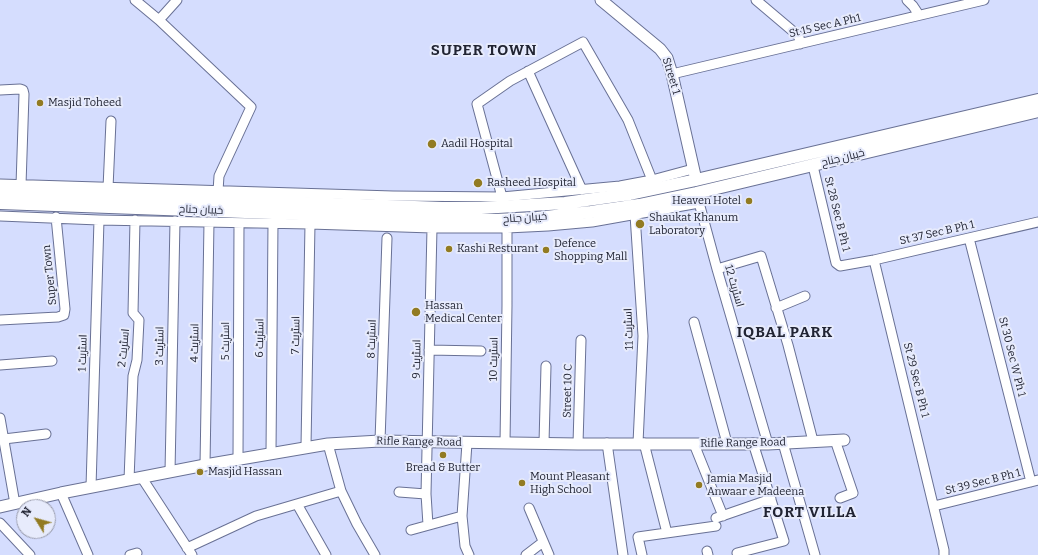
<!DOCTYPE html>
<meta charset="utf-8">
<style>
body{margin:0}
#map{position:relative;width:1038px;height:555px;overflow:hidden;background:#d5ddfe;font-family:Bitter,serif}
canvas{display:block}
.north{position:absolute;left:16px;top:499px;width:40px;height:40px;box-sizing:border-box;background:#e7ebfc;border:1px solid #989bac;border-radius:50%;rotate:307deg;font-size:11px;font-weight:700;line-height:16px;text-align:center;color:#212433}
.north::after{content:'';display:block;margin:auto;width:14px;height:18px;background:#927b22;clip-path:polygon(50% 0,100% 100%,50% 72%,0 100%)}
</style>
<div id="map">
<canvas width="1038" height="555"></canvas>
<div class="north">N</div>
</div>
<script>
const context = document.querySelector('canvas').getContext('2d');
context.lineJoin = 'round';
const toPath = rows => new Path2D(rows.map(r => 'M' + r).join(''));
function stroke(path, color, width, dash) { context.strokeStyle = color; context.lineWidth = width; context.lineCap = dash ? 'butt' : 'round'; context.setLineDash(dash || []); context.stroke(path); }
function label(font, color, halo, rows, align = 'center') {
  context.font = font + ' Bitter,Cairo,serif'; context.lineWidth = 4; context.setLineDash([]); context.textBaseline = 'middle'; context.strokeStyle = halo; context.fillStyle = color; for (const [text, x, y, turn = 0] of rows) {
    context.save(); context.translate(x, y); context.rotate((+turn || 0) * Math.PI / 180); context.textAlign = isNaN(turn) ? turn : align; if (halo) context.strokeText(text, 0, 0); context.fillText(text, 0, 0); context.restore();
  }
}
const minor = toPath([
 [135,0,159,20,251,107,219,176,218,191],
 [756,0,795,33,799,37,800,44],
 [907,0,913,6,919,15],
 [159,20,177,0],
 [528,71,582,190],
 [672,74,984,0],
 [0,90,20,89,23,90,24,94,21,185],
 [813,166,836,263,840,266,874,260,1038,222],
 [0,184,393,196,502,197,620,186,652,180,693,169],
 [108,188,111,121],
 [502,197,477,104,510,81,583,42,628,120,652,180],
 [698,199,717,269,768,444],
 [635,215,643,336,638,443],
 [0,216,99,220,310,224,432,228,507,228,548,226,592,222,699,203],
 [969,238,1031,482],
 [874,260,944,550,944,555],
 [717,269,761,256,788,345,813,441],
 [776,308,805,296],
 [0,320,58,317,64,315,65,309,56,217],
 [694,322,727,443],
 [429,350,481,351],
 [0,365,52,361],
 [0,418,15,504],
 [4,439,46,434],
 [835,440,853,493,840,498],
 [380,441,387,238],
 [467,443,462,516,465,546,469,555],
 [505,443,507,305,507,228],
 [544,443,546,366],
 [607,443,623,555],
 [644,443,667,533],
 [783,443,815,555],
 [328,444,341,491,357,524,375,555],
 [578,444,581,340],
 [694,444,723,516],
 [306,446,310,224],
 [271,452,273,223],
 [238,458,239,223],
 [205,465,209,222],
 [170,472,175,221],
 [142,478,192,555],
 [129,480,133,376,137,360,139,320,133,313,135,220],
 [91,487,99,220],
 [399,492,426,494],
 [61,493,88,555],
 [297,504,326,555],
 [934,506,1038,480],
 [529,508,549,555],
 [716,518,771,499],
 [0,523,30,555],
 [428,525,426,494,432,228],
 [411,530,462,516],
 [187,548,256,516,341,491],
 [707,551,708,555],
 [737,553,784,541,753,443],
 [130,555,137,553],
 [526,555,543,542],
 [642,555,638,537,716,526]
]);
const tertiary = toPath([
 [601,0,660,49,667,58,672,74,696,180],
 [0,507,61,493,205,465,328,444,380,441,578,444,768,444,844,440]
]);
const secondary = toPath([
 [0,192,442,208,481,208,565,203,630,194,696,180,1038,100],
 [0,203,436,219,496,220,537,218,591,212,639,205,696,193,1038,111]
]);
stroke(minor, '#697195', 11);
stroke(tertiary, '#697195', 13);
stroke(secondary, '#697195', 14);
stroke(minor, '#fff', 9);
stroke(tertiary, '#fff', 11);
stroke(secondary, '#fff', 12);
for (const [x, y, r, color] of [
 [40,103,4,"#927b22"],
 [432,144,5,"#927b22"],
 [478,183,5,"#927b22"],
 [749,201,4,"#927b22"],
 [640,224,5,"#927b22"],
 [449,249,4,"#927b22"],
 [546,250,4,"#927b22"],
 [416,312,5,"#927b22"],
 [443,455,4,"#927b22"],
 [200,472,4,"#927b22"],
 [522,483,4,"#927b22"],
 [699,485,4,"#927b22"]
]) { const dot = new Path2D(); dot.arc(x, y, r, 0, 2 * Math.PI); context.fillStyle = color; context.fill(dot); stroke(dot, '#e7ebfc', 1.5); }
label('11px', '#212433', '#e7ebfc', [
 ["St 15 Sec A Ph1",825,26,-13],
 ["Street 1",671,76,73],
 ["خیبان جناح",843,158,-14],
 ["خیبان جناح",201,210,2],
 ["St 28 Sec B Ph 1",837,214,76],
 ["خیبان جناح",525,218,-4],
 ["St 37 Sec B Ph 1",937,233,-13],
 ["Super Town",50,275,-96],
 ["اسٹریٹ 12",734,286,74],
 ["اسٹریٹ 11",629,329,-92],
 ["اسٹریٹ 7",296,335,-89],
 ["اسٹریٹ 6",260,338,-89],
 ["اسٹریٹ 8",372,339,-88],
 ["اسٹریٹ 5",226,341,-90],
 ["اسٹریٹ 4",195,343,-89],
 ["اسٹریٹ 3",160,346,-89],
 ["اسٹریٹ 2",124,348,-84],
 ["اسٹریٹ 1",83,353,-88],
 ["St 30 Sec W Ph 1",1012,357,76],
 ["اسٹریٹ 9",417,359,-89],
 ["اسٹریٹ 10",494,359,-89],
 ["St 29 Sec B Ph 1",916,380,76],
 ["Street 10 C",568,391,-89],
 ["Rifle Range Road",419,442,1],
 ["Rifle Range Road",743,443,-1],
 ["St 39 Sec B Ph 1",983,482,-14]
]);
label('11px', '#212433', '#e7ebfc', [
 ["Masjid Toheed",48,103],
 ["Aadil Hospital",441,144],
 ["Rasheed Hospital",487,183],
 ["Heaven Hotel",741,201,"right"],
 ["Shaukat Khanum",649,218],
 ["Laboratory",649,231],
 ["Defence",554,244],
 ["Shopping Mall",554,257],
 ["Kashi Resturant",457,249],
 ["Hassan",425,306],
 ["Medical Center",425,319],
 ["Bread & Butter",443,468,"center"],
 ["Masjid Hassan",208,472],
 ["Mount Pleasant",530,477],
 ["High School",530,490],
 ["Jamia Masjid",707,479],
 ["Anwaar e Madeena",707,492]
], 'left');
context.letterSpacing = '1px';
label('bold 15px', '#212433', '#e7ebfc', [
 ["SUPER TOWN",484,51],
 ["IQBAL PARK",785,333],
 ["FORT VILLA",810,513]
]);
context.letterSpacing = '0px';
</script>
